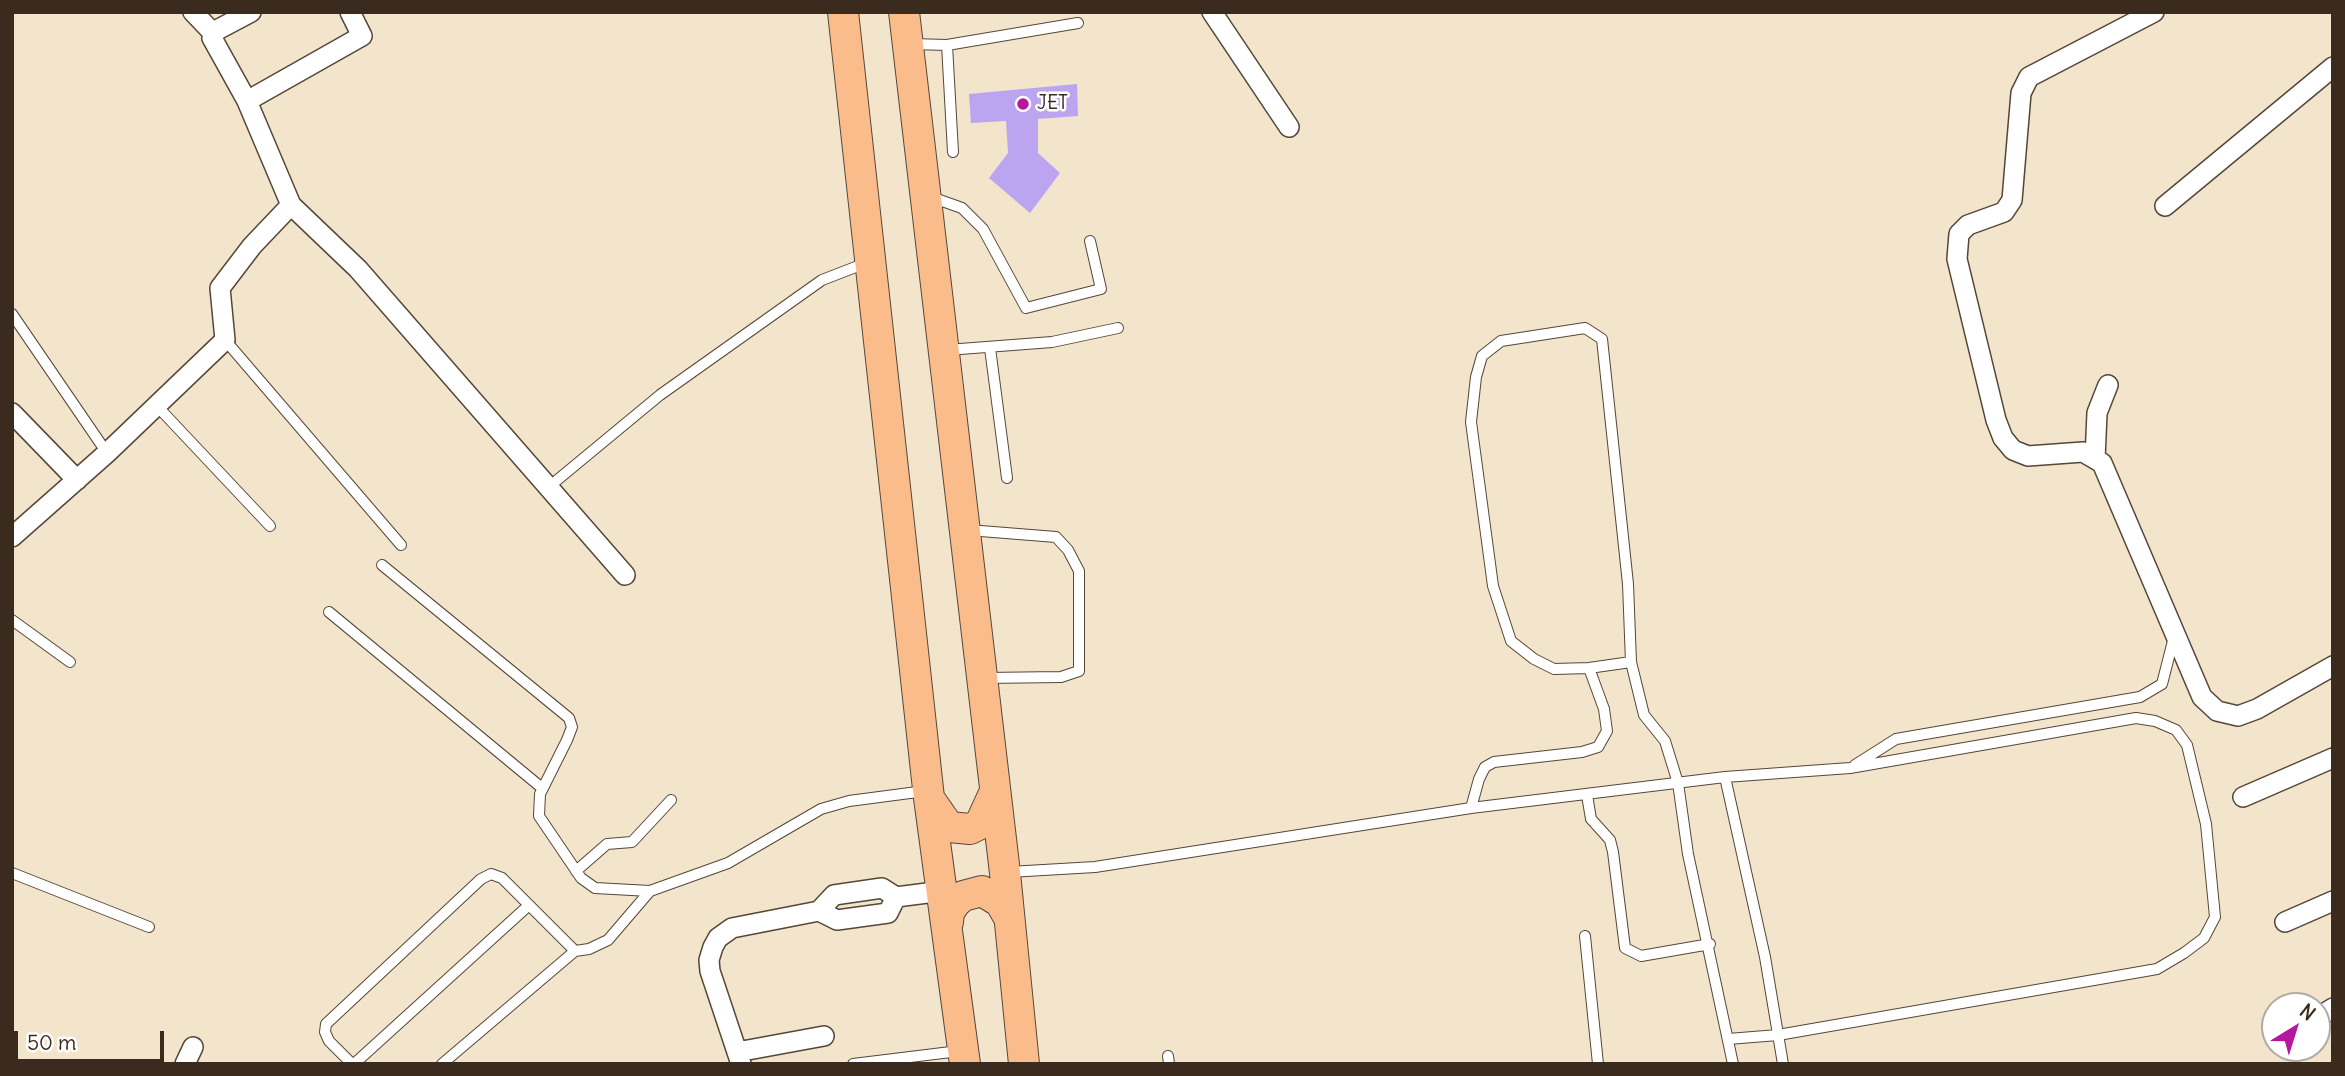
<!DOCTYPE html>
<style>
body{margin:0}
#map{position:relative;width:2345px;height:1076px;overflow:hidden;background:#f2e5cb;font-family:Delius,sans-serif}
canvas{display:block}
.frame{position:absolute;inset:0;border:14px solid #3b2a1e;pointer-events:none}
.north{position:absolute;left:2261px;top:992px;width:70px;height:70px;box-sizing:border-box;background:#fff;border:2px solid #b1aaa5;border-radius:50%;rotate:38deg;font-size:19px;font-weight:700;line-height:28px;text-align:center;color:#3b2a1e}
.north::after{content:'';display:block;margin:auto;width:24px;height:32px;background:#b5179e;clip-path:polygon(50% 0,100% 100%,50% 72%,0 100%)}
.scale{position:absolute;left:14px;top:1031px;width:150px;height:32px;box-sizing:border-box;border:4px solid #3b2a1e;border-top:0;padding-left:9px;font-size:21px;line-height:24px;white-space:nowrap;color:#3b2a1e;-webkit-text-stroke:5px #fff;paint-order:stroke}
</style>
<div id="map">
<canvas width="2345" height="1076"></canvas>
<div class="frame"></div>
<div class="north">N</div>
<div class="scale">50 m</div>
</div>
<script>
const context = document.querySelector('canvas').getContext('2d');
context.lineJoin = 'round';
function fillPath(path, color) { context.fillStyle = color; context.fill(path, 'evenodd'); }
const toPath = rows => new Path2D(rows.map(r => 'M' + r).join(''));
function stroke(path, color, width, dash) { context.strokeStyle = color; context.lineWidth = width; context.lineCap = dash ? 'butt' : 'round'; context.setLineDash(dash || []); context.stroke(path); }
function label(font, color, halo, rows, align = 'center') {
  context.font = font + ' Delius,sans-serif'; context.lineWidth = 5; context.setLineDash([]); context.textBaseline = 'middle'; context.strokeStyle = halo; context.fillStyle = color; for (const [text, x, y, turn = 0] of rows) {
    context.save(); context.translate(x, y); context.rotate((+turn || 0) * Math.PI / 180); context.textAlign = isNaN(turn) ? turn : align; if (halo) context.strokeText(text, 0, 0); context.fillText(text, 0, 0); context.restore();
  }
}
fillPath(toPath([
 [1077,84,1078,116,1038,119,1038,153,1060,173,1030,213,989,178,1008,153,1006,121,971,123,969,94]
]), '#bca5f0');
const lane = toPath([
 [912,44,947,45,1078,23],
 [947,45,953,152],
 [931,197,962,208,983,229,1026,308,1101,289,1090,241],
 [12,314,107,453],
 [225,340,401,545],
 [990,348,1007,478],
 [947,350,1052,342,1118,328],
 [157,406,270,526],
 [550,486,660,395,822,280,866,263],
 [968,530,1056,537,1068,550,1079,571,1079,671,1061,677,985,678],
 [382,565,569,718,572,727,567,740,540,794,539,816,581,878,595,888,650,891,728,863,821,809,849,801,925,791],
 [329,612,542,788],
 [12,620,70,662],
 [1589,668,1631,662],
 [1855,765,1896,739,2140,697,2162,684,2174,637],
 [1725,777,1765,957,1783,1064],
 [1587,795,1591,819,1610,840,1613,852,1625,948,1641,956,1710,944],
 [1471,808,1479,779,1485,767,1494,762,1582,752,1598,747,1607,731,1604,709,1589,668,1554,669,1534,659,1511,641,1493,586,1471,422,1476,377,1482,356,1501,341,1585,328,1602,339,1628,584,1631,662,1644,715,1665,741,1678,783,1688,854,1733,1064],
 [576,871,607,844,632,842,671,800],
 [1009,872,1095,867,1471,808,1725,777,1850,768,2136,718,2155,721,2176,730,2187,745,2206,824,2215,917,2204,938,2184,953,2157,969,1778,1035,1728,1039],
 [12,873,149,927],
 [1585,936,1598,1064],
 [1168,1056,1169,1064],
 [352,1064,329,1041,325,1032,326,1024,481,879,491,874,502,878,575,951],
 [354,1064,528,906],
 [442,1064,575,951,589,949,608,940,650,891],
 [853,1064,959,1051]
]);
const street = toPath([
 [193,12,213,33],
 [251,12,217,30,212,38,247,101,291,205,358,269,625,575],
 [1212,12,1289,127],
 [2154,12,2029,77,2021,93,2012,200,2004,212,1968,225,1959,234,1957,259,1996,420,2003,438,2013,450,2028,456,2083,452,2102,463,2202,697,2217,711,2238,716,2257,709,2333,666],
 [247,101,362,36,350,12],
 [2165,206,2333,67],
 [12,413,77,480],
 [2095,459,2097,413,2108,385],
 [12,537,107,453,225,340,220,288,252,246,291,205],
 [2243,797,2333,758],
 [896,897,888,913,837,920,819,911,834,895,882,888,896,897,943,891],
 [2285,922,2333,901],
 [2317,1018,2333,1008],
 [737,1052,824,1036],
 [185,1064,193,1047],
 [741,1064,710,971,709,960,713,947,718,938,732,928,819,911]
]);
const primary = toPath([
 [843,12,929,798,965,1064],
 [904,12,1005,873,1024,1064],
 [931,801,949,827,970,829,980,824,995,791],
 [948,922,949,912,956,902,963,896,982,891,1000,902,1009,918]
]);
stroke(lane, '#564638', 12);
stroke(street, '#564638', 22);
stroke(primary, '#564638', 32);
stroke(lane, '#fff', 10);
stroke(street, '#fff', 19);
stroke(primary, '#fabc8b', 30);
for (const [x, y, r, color] of [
 [1023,104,7,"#b5179e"]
]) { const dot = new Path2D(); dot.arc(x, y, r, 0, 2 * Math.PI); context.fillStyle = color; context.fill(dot); stroke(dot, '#fff', 2.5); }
label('19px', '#3b2a1e', '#fff', [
 ["JET",1037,104]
], 'left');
</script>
